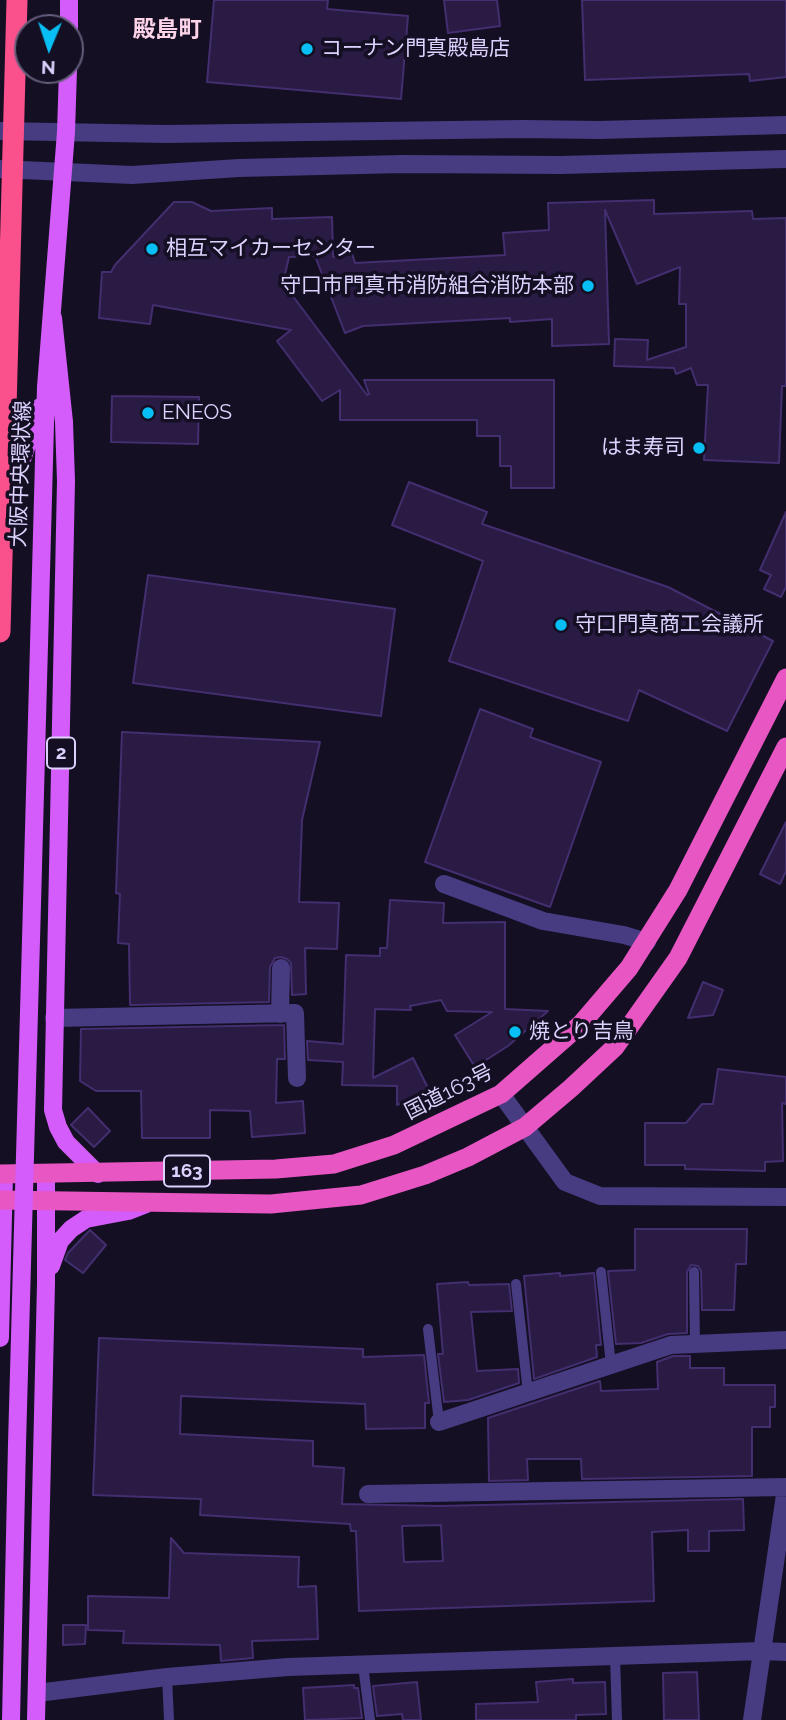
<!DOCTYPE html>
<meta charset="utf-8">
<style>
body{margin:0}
#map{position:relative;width:786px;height:1720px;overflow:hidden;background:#150f23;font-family:Raleway,sans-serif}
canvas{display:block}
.north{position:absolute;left:14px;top:14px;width:70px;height:70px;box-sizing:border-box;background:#150f23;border:2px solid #655d7b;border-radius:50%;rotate:182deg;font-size:19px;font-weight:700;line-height:28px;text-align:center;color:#ddd2fe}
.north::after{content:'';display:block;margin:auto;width:24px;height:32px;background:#07bef5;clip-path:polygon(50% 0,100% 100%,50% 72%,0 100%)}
</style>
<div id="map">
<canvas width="786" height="1720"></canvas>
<div class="north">N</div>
</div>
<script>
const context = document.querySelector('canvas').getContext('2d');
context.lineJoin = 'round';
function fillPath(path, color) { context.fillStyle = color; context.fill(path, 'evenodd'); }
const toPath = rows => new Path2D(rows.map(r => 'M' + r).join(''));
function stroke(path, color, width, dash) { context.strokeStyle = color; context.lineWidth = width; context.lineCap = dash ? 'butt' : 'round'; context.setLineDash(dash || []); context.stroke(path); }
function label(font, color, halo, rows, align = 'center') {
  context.font = font + ' Raleway,"Noto Sans JP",sans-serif'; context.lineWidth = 7; context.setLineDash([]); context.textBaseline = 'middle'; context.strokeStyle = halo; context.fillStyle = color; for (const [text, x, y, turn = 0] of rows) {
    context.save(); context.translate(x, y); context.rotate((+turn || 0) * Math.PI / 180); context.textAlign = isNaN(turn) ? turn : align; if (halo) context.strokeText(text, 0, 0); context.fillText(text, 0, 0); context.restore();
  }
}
const building = toPath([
 [214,0,328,0,327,9,408,16,401,99,207,82,214,0],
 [444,0,497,0,500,26,448,33,444,0],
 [582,0,786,0,786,77,750,81,749,74,585,80,582,0],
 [654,200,654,214,752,211,753,219,786,218,786,386,782,386,779,463,704,460,708,385,697,385,691,368,676,374,674,368,614,366,615,339,648,340,647,360,686,347,686,304,679,304,680,267,637,284,605,210,609,344,552,346,552,319,510,322,510,318,363,326,345,333,315,256,289,257,283,283,367,395,369,394,364,380,554,380,554,488,511,488,511,466,500,466,500,436,477,436,477,420,340,420,340,390,322,401,277,341,291,330,153,305,150,324,99,318,102,272,111,272,115,265,174,202,192,202,211,211,272,208,272,219,332,217,333,257,351,250,355,263,505,255,503,233,549,230,548,203,654,200],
 [112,396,199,397,198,444,111,442,112,396],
 [409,482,487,512,482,524,668,587,773,641,727,731,639,690,628,721,449,661,483,561,392,525,409,482],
 [786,512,786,587,781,597,764,589,771,575,760,570,786,512],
 [148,575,395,609,381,716,133,683,148,575],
 [480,709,533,729,530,737,601,762,550,907,425,862,480,709],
 [122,732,320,742,302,820,299,902,339,903,337,949,305,948,306,994,292,995,291,963,287,959,281,957,275,958,270,967,269,1002,130,1005,129,944,118,943,120,894,116,893,122,732],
 [786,822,786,871,780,884,760,874,786,822],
 [390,900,444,903,443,923,505,922,505,1009,548,1011,508,1046,475,1067,455,1035,492,1012,447,1011,441,1000,410,1006,411,1010,375,1009,373,1078,413,1058,429,1090,397,1105,397,1086,342,1085,343,1062,308,1060,307,1041,343,1044,346,955,380,956,380,948,387,948,390,900],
 [703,982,723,990,713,1015,688,1018,703,982],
 [284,1025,285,1059,277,1059,276,1103,303,1101,305,1133,252,1137,250,1111,210,1110,210,1138,142,1138,141,1091,96,1091,80,1081,81,1029,284,1025],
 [718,1069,786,1077,786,1104,782,1103,783,1161,765,1162,765,1171,685,1169,685,1165,645,1165,645,1123,686,1123,702,1104,713,1104,718,1069],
 [88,1108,110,1131,94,1147,71,1125,88,1108],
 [635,1229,747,1229,746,1264,736,1264,734,1310,702,1310,701,1271,698,1266,691,1265,687,1272,687,1333,668,1334,641,1343,616,1344,608,1271,635,1270,635,1229],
 [90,1230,106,1245,83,1273,65,1260,68,1253,90,1230],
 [560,1273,560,1276,594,1273,601,1345,596,1345,597,1357,534,1379,524,1276,560,1273],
 [468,1282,469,1285,509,1284,512,1311,471,1312,477,1371,518,1369,519,1383,468,1400,444,1402,438,1354,443,1354,437,1284,468,1282],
 [99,1338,363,1349,363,1357,424,1355,429,1403,425,1403,425,1428,366,1429,365,1404,181,1396,180,1434,313,1441,313,1466,344,1468,342,1504,440,1506,743,1499,744,1530,709,1531,709,1551,688,1551,688,1530,652,1532,654,1601,359,1611,356,1531,351,1531,350,1524,200,1515,201,1499,93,1495,99,1338],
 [441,1525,443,1561,404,1562,402,1526,441,1525],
 [673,1356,690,1356,690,1368,724,1368,724,1385,775,1385,775,1407,770,1407,770,1427,752,1427,752,1476,582,1479,581,1459,527,1459,528,1480,489,1481,488,1418,600,1381,601,1391,658,1389,657,1362,673,1356],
 [171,1538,184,1553,299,1557,298,1587,316,1586,318,1639,252,1641,253,1658,221,1661,220,1645,123,1643,124,1631,88,1630,88,1596,169,1598,171,1538],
 [63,1625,86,1625,85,1644,63,1645,63,1625],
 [697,1672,699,1720,664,1720,663,1673,697,1672],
 [573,1679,573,1683,605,1682,606,1714,576,1715,576,1720,476,1720,476,1704,538,1702,536,1682,573,1679],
 [417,1682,421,1720,403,1720,402,1714,377,1716,373,1686,417,1682],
 [354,1685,354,1688,358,1688,362,1718,305,1720,303,1688,354,1685]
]);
fillPath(building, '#291b43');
stroke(building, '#432e6f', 2);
stroke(toPath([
 [601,1272,611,1365],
 [694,1272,695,1344],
 [516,1284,528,1393],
 [428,1329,439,1422],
 [615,1656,617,1720],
 [363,1665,370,1720],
 [167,1677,169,1720]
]), '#473b81', 10);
stroke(toPath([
 [444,884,543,921,624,935,647,942],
 [280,1014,281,968],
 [54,1018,295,1013,297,1078],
 [439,1422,671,1345,786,1340],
 [368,1494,786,1487],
 [37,1693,167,1677,288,1667,762,1651,786,1652],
 [752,1720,786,1488]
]), '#473b81', 18);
stroke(toPath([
 [0,131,166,134,522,129,599,130,786,125],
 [0,169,132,175,239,168,402,164,561,165,786,159],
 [501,1094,565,1182,600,1196,786,1197]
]), '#473b81', 18);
stroke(toPath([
 [69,28,69,0],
 [53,318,64,422,66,481,53,1110,58,1127,66,1142,98,1174],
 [7,503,40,407],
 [31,940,46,387,66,132,68,70],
 [51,1266,60,1241,71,1229,86,1219,128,1211,146,1204],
 [0,1338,4,1174],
 [11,1720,17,1444],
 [36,1720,46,1283,46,1174]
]), '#d45cfa', 18);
stroke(toPath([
 [0,1174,276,1169,334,1164,394,1145,501,1094,581,1024,629,968,678,890,786,678],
 [0,1200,271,1204,361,1195,425,1175,468,1157,525,1127,571,1088,615,1047,678,958,786,747]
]), '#e756c3', 19);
stroke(toPath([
 [17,1444,31,940]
]), '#d45cfa', 18);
stroke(toPath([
 [0,632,17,0]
]), '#fa508c', 21);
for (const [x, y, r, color] of [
 [307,49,7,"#07bef5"],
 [152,249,7,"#07bef5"],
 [588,286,7,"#07bef5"],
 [148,413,7,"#07bef5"],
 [699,448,7,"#07bef5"],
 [561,625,7,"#07bef5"],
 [515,1032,7,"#07bef5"]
]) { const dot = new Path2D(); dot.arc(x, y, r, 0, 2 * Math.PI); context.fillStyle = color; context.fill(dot); stroke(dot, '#150f23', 2.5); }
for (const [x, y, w] of [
 [61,753,28],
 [187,1171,46]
]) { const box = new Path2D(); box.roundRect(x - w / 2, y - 15.5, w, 31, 5); context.fillStyle = '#150f23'; context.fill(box); stroke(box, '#ddd2fe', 2); }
label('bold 19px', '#ddd2fe', null, [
 ["2",61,753],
 ["163",187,1171]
]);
label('21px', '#ddd2fe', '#150f23', [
 ["コーナン門真殿島店",321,49],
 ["相互マイカーセンター",166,249],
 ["守口市門真市消防組合消防本部",574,286,"right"],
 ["ENEOS",162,413],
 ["はま寿司",685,448,"right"],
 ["守口門真商工会議所",575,625],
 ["焼とり吉鳥",529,1032]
], 'left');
label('21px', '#ddd2fe', '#150f23', [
 ["大阪中央環状線",21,474,-88],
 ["国道163号",449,1092,-27]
]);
label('bold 23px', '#fed4e9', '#150f23', [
 ["殿島町",167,30]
]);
</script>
